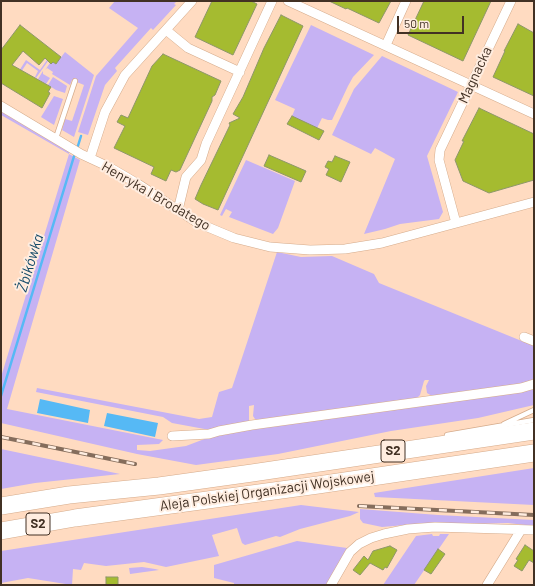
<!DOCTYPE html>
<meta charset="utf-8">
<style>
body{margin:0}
#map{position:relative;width:535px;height:586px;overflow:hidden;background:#ffdbc1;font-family:Barlow,sans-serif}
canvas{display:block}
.frame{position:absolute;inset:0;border:2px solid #423124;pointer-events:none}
.scale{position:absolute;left:397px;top:16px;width:67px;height:18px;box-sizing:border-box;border:2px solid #423124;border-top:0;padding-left:5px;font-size:12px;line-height:14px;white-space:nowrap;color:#423124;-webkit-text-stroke:3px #ffede0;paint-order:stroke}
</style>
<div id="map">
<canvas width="535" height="586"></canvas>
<div class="frame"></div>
<div class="scale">50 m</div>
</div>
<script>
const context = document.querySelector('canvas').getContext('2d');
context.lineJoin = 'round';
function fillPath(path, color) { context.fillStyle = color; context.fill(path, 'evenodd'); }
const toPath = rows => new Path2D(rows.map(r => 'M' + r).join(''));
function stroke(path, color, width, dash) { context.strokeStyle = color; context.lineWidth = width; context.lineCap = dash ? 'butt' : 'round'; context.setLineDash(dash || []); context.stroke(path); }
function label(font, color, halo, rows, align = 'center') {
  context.font = font + ' Barlow,sans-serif'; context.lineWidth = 4; context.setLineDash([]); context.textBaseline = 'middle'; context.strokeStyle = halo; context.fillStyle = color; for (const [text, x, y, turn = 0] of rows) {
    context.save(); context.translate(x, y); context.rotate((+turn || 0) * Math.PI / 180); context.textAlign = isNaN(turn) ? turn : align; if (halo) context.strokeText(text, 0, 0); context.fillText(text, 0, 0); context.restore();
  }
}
fillPath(toPath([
 [115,1,177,1,174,4,176,5,153,30,151,28,115,68,117,71,105,85,88,135,78,132,96,76,138,28,109,8],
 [311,25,374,55,353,77,348,86,332,120,328,120,322,118,317,128,292,116,295,109,275,100],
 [65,52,94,75,74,137,62,130,65,119,72,121,84,85,72,80,70,85,52,74,53,72,47,68,45,70,50,63,53,62,56,64],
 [382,56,458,92,427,156,443,212,439,219,400,224,385,229,364,234,395,159,375,148,371,154,332,135,354,89],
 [26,60,40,70,47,60,48,61,36,78,35,77,38,71,27,63,21,72,19,71],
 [43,71,43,74,50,78,46,84,38,79],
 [53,77,67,86,65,93,56,90,48,85],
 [54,96,63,99,54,125,41,117],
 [1,111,69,152,69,154,80,160,7,409,163,440,159,444,137,445,137,450,150,451,186,446,223,432,534,389,534,405,478,418,391,431,278,454,196,465,137,454,1,423,1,377,69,154,1,115],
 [246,160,295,181,278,228,273,234,229,217,232,212,226,209,222,216,220,215],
 [277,252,301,257,332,256,374,274,379,283,534,346,534,379,522,384,432,396,427,393,426,386,429,380,425,380,424,381,420,395,416,399,258,421,255,419,253,416,254,405,249,406,249,422,210,430,172,423,163,417,36,392,37,388,199,419,212,417,219,392,232,388],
 [1,449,120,474,35,483,1,489],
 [534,468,534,505,375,497,374,493],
 [301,505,359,512,350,516,300,529,280,537,276,536,245,545,242,543,237,528,212,535,219,556,166,567,144,562,106,566,84,563,81,570,73,569,72,585,28,578,1,583,1,551],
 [360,509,438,515,534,520,534,526,508,523,473,524,428,523,382,527,363,523,360,519],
 [432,534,433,536,439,536,440,534,449,534,414,585,383,585,416,536],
 [297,541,347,548,327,585,234,585,234,583,214,578,214,565],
 [142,567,155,569,159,570,130,574,129,568]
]), '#c6b2f3');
fillPath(toPath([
 [40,399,90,410,88,423,37,413],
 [107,413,158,423,155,437,104,426]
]), '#56b9f5');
stroke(toPath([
 [77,149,81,136],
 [1,396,75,153]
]), '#56b9f5', 2.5);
const building = toPath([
 [212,1,251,1,257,4,233,55,195,37,212,1],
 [329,1,391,1,379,23,347,8,346,9,329,1],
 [424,1,491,1,463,61,408,35,424,1],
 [281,15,303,26,218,210,203,204,195,199,201,185,230,125,229,123,240,118,233,114,243,97,264,48,281,15],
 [518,24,534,33,534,96,493,77,505,51,504,51,518,24],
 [20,25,61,57,56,64,53,62,51,64,45,58,39,65,23,51,12,65,51,87,48,92,50,93,48,97,42,108,1,83,1,50,20,25],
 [163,54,221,81,215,95,212,97,212,101,180,170,176,172,171,170,166,181,151,174,154,167,114,148,125,126,117,122,121,115,128,118,152,66,163,54],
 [479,108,534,134,534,180,489,193,463,181,455,160,464,141,462,141,479,108],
 [292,116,324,131,319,140,287,124,292,116],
 [269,155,306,171,301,182,264,166,269,155],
 [335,156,350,162,341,182,326,175,329,169,325,167,328,161,332,162,335,156],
 [525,545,534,551,534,563,529,560,522,571,514,566,518,560,516,559,525,545],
 [390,546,397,550,387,568,385,567,383,570,370,563,360,575,353,570,364,556,368,560,373,551,390,546],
 [438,549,445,554,431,574,424,570,438,549],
 [106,577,118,577,118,585,106,585,106,577]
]);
fillPath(building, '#a5bb30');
stroke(building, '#8d9769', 1);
const service = toPath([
 [56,138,75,81],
 [504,424,534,410],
 [447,435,534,420]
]);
const minor = toPath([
 [288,1,534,114],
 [166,30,188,48,240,72],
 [386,45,406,1],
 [1,106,81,154,109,167,138,184,198,223,234,238,270,247,310,250,345,249,382,243,534,202],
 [90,158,105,112,125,75,192,1],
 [178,210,186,177,201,160,206,144,272,1],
 [456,223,439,160,440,150,511,1],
 [524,337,534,341],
 [172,436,209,434,219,431,252,425,521,388,534,384],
 [331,585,350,552,359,544,371,538,384,534,408,529,435,527,534,530],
 [487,585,521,530]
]);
const motorway = toPath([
 [1,506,69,495,159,486,252,473,534,431],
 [1,531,75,518,318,485,534,453]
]);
stroke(service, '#d5ab8b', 6);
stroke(minor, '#d5ab8b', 10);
stroke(motorway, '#d5ab8b', 18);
stroke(service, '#fff', 4.5);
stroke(minor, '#fff', 9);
stroke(motorway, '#fff', 17);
const rail = toPath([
 [1,437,135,464],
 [359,506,534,515]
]);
stroke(rail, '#856d5c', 4);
stroke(rail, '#ffede0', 2.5, [8]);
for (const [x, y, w] of [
 [393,451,24],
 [38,524,24]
]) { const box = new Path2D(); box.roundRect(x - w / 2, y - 11, w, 22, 3); context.fillStyle = '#ffede0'; context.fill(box); stroke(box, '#423124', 1); }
label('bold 13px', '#423124', null, [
 ["S2",393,451],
 ["S2",38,524]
]);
label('14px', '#423124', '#ffede0', [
 ["Magnacka",475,75,-65],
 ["Henryka I Brodatego",156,196,30],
 ["Aleja Polskiej Organizacji Wojskowej",267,491,-8]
]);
label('italic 15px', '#154b69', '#ffede0', [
 ["Żbikówka",30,263,-73]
]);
</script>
